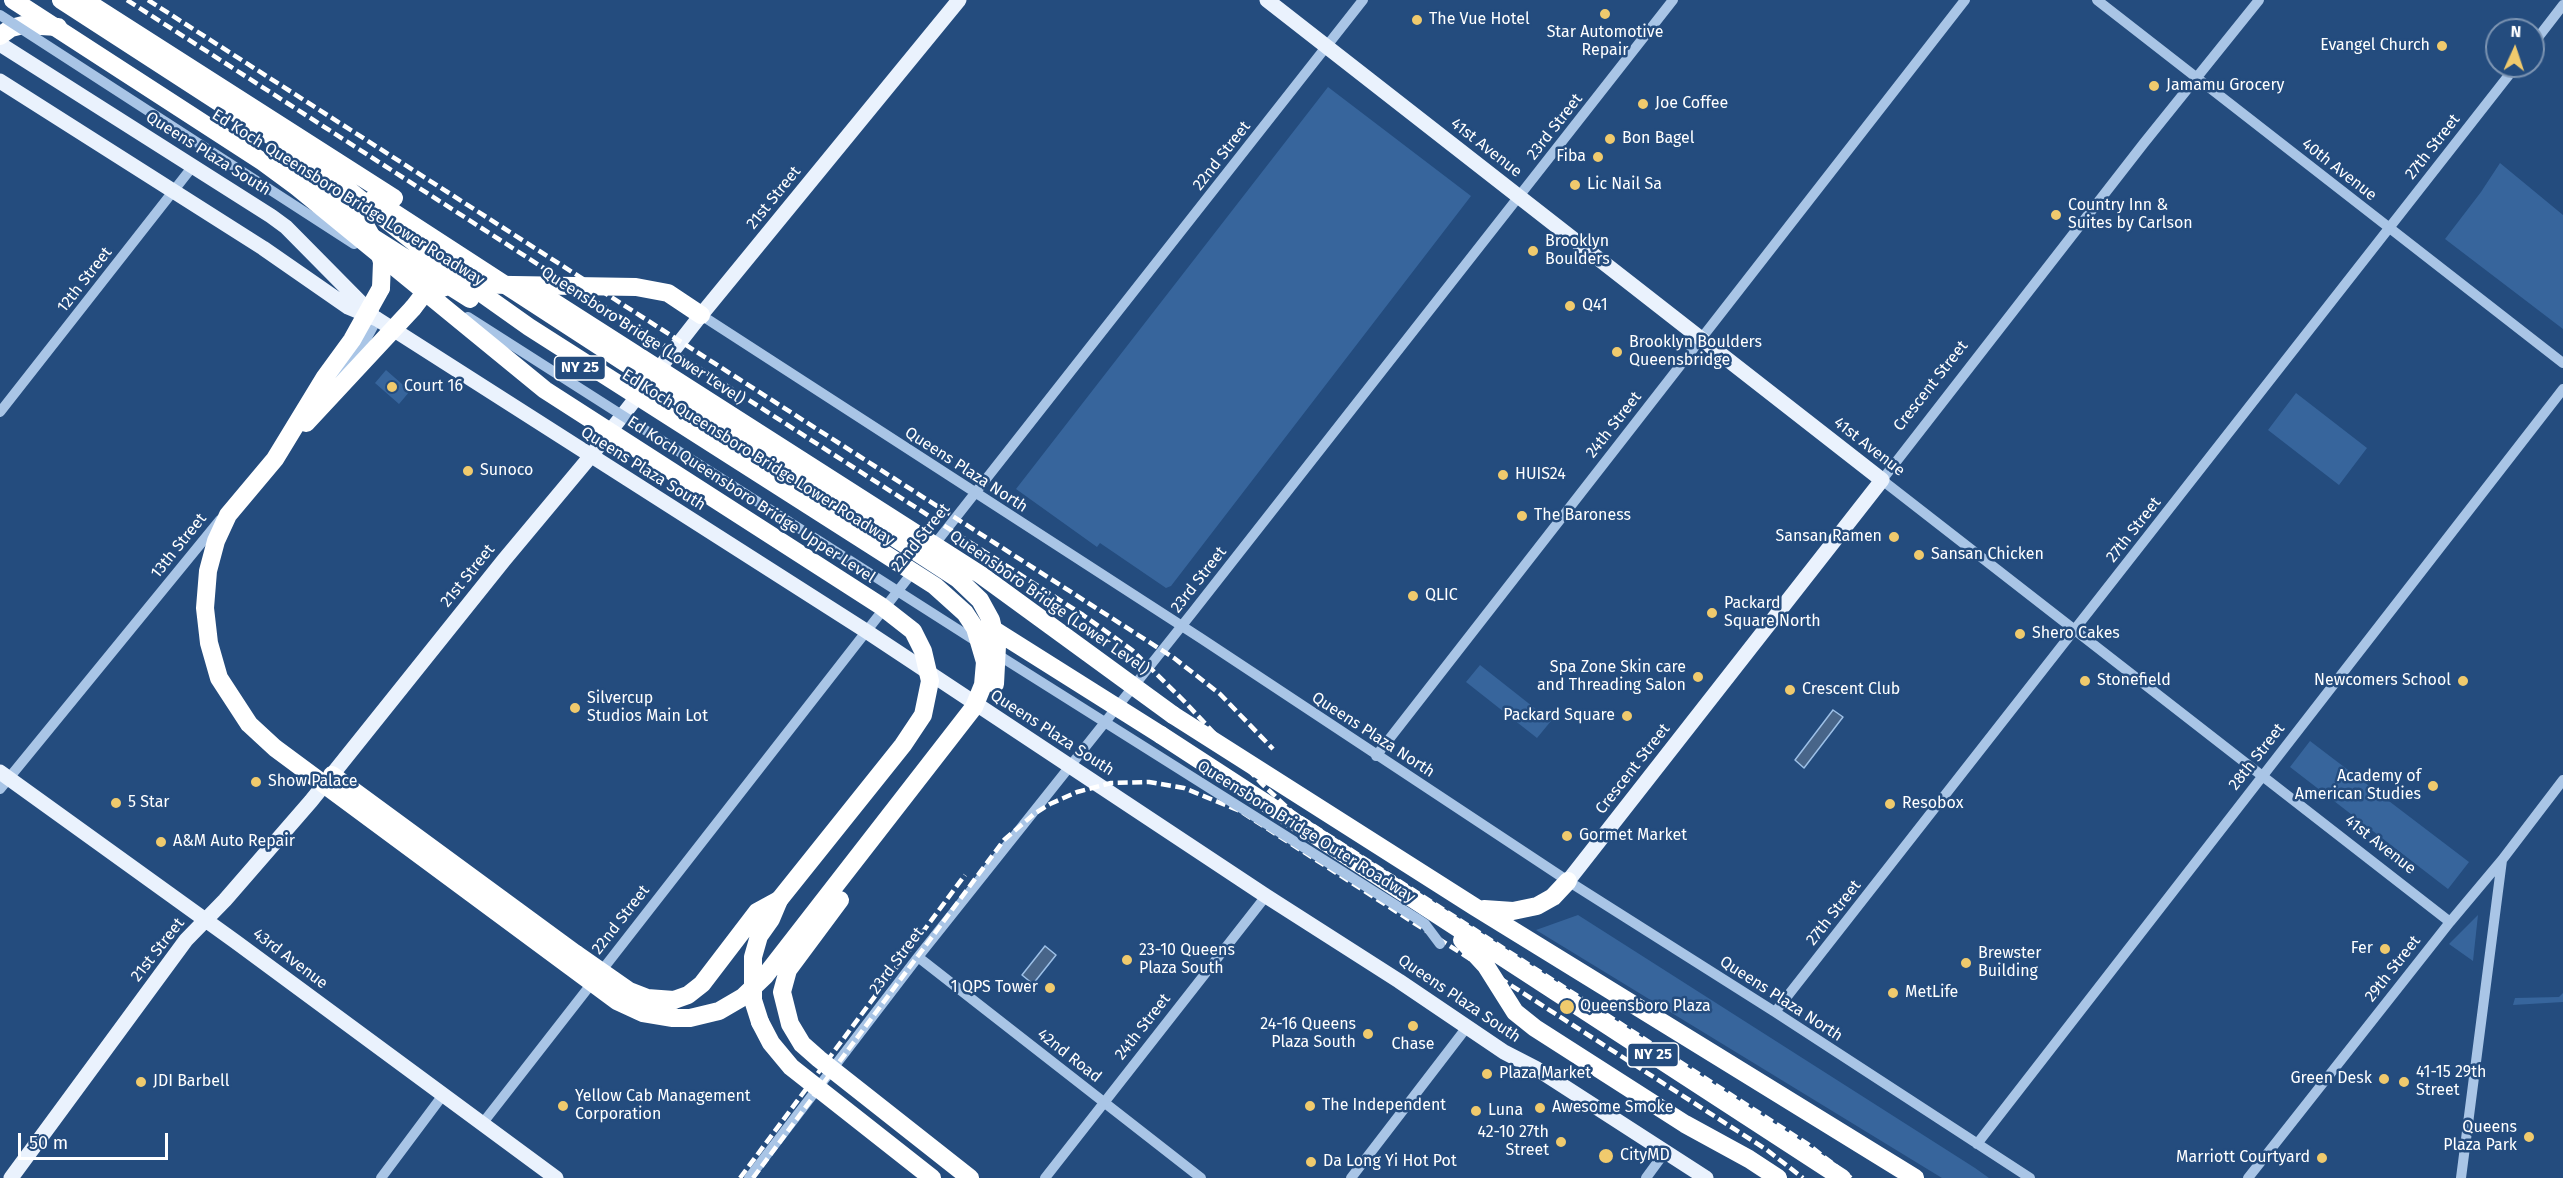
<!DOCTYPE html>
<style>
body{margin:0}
#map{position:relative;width:2563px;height:1178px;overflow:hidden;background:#244c7e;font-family:"Fira Sans",sans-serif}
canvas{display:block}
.north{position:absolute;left:2485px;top:18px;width:60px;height:60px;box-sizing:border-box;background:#244c7e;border:2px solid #7c94b2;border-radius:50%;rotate:3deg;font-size:16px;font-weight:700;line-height:24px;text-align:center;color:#fff}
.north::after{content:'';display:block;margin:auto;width:21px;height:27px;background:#f0ca6d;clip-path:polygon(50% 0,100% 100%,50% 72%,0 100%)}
.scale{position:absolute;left:18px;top:1133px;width:150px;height:27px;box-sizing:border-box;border:3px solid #fff;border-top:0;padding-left:8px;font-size:18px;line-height:21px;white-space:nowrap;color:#fff;-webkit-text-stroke:4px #244c7e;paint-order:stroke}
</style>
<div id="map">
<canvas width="2563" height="1178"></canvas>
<div class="north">N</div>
<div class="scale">50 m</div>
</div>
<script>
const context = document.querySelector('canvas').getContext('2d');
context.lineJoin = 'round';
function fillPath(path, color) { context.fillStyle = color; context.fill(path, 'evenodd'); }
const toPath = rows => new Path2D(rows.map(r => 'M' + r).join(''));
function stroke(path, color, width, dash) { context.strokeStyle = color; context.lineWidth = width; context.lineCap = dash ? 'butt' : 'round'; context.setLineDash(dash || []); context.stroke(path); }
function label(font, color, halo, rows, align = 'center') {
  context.font = font + ' "Fira Sans",sans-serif'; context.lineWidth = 5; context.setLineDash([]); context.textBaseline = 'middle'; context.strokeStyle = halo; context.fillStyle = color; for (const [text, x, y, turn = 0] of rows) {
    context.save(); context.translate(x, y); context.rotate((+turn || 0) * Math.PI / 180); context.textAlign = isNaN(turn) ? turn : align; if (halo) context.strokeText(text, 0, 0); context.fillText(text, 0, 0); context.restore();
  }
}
fillPath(toPath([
 [1328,87,1471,196,1171,586,1166,588,1100,543,1097,547,1016,489],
 [2500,163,2563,215,2563,329,2445,239,2481,192],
 [386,370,410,391,399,404,375,383],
 [2296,393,2367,448,2339,485,2268,430],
 [1480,665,1551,721,1537,738,1466,682],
 [2310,741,2469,862,2448,889,2290,767],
 [1578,915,1975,1168,1989,1178,1942,1178,1536,930],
 [2478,915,2473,961,2449,944],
 [2563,993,2563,1002,2513,1005,2515,998,2559,997]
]), '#37659c');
const water = toPath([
 [1833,710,1843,717,1804,768,1795,760,1833,710],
 [1045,946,1056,955,1033,984,1022,975,1045,946]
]);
fillPath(water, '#486589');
stroke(water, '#9dc0e7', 1.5);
stroke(toPath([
 [2097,0,2563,363],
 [2259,0,2144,143,1882,480,2450,922],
 [2533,44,2563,5],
 [701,315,1202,639,1568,881,1775,1012,2030,1178],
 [334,379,365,341,377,319],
 [0,412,193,166],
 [931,549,1363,0],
 [1376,756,1965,0],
 [0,789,220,520],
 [918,957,1201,1178],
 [1775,1012,2516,66],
 [482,1124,915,569],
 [1977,1144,2563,389],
 [381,1178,443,1095],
 [749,1178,918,957,1192,613,1673,0],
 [1045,1178,1266,896],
 [1351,1178,1467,1027],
 [1646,1178,1665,1152],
 [2248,1178,2450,922,2502,860,2563,780],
 [2461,1178,2502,860]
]), '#a9c5e6', 10);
stroke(toPath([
 [1267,0,1882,480,1568,881],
 [0,44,271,216,286,227,372,314],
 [0,81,263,248,348,307,377,319,866,631,1266,896,1399,981,1504,1052,1537,1069,1706,1178],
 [0,772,236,942,556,1178],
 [11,1178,186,940,225,900,311,801,504,560,590,457,701,315,959,0]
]), '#eaf2fd', 15);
stroke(toPath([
 [61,0,325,171],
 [0,36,11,28,23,25,58,27],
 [287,171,346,209,365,225,378,248,382,262,381,288],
 [413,308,423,295,453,284,636,287,668,293,701,315],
 [1173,715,1475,907,1915,1178],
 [1161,735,1842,1178],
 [332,775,576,954],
 [1484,909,1513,911,1537,906,1553,897,1568,881],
 [1462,940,1486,966,1515,1012,1535,1028,1685,1124,1749,1159,1778,1178],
 [674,1000,688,995,702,984,757,912,779,900],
 [760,1022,753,1000,753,957,759,936,771,919,779,900]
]), '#fff', 18);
stroke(toPath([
 [127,0,1083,615,1132,650,1183,700,1261,783,1292,812,1809,1145,1851,1178],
 [148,0,1174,658,1220,694,1273,749],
 [740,1178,965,875],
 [753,1178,1004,840,1034,814,1050,804,1077,792,1111,783,1149,782,1184,788,1240,811,1767,1150,1803,1178]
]), '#fff', 4.5, [10, 4.5]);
stroke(toPath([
 [0,15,354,244],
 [468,317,979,643],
 [995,653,1416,918,1425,924,1440,944]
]), '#a9c5e6', 10);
stroke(toPath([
 [13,0,263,162,297,187,545,390,881,606,913,631,923,651,930,681,923,715,903,745,779,900],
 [84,0,394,198],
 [325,171,450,271,529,327,935,586,965,613,975,628,985,662,983,685,974,707,765,976,743,997,719,1011,690,1018,673,1018,643,1013,617,1001,275,748,249,724,219,678,209,643,205,608,208,571,216,541,228,515,275,459,325,377,352,340,381,288],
 [373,199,958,579,980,600,991,620,997,646,995,684],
 [369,235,470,299],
 [535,290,981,575,1173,715],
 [306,423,413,308],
 [988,626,1161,735],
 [840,900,788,970,782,992,790,1024,802,1044,819,1059,970,1178],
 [576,954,629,991,647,998,674,1000],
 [760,1022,771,1043,791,1067,932,1178]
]), '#fff', 18);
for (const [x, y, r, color] of [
 [1605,14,6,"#f0ca6d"],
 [1417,20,6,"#f0ca6d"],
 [2442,46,6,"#f0ca6d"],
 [2154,86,6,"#f0ca6d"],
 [1643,104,6,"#f0ca6d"],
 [1610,139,6,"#f0ca6d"],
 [1598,157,6,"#f0ca6d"],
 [1575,185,6,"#f0ca6d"],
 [2056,215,6,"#f0ca6d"],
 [1533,251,6,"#f0ca6d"],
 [1570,306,6,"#f0ca6d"],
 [1617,352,6,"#f0ca6d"],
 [392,387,6,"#f0ca6d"],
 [468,471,6,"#f0ca6d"],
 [1503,475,6,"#f0ca6d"],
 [1522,516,6,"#f0ca6d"],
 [1894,537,6,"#f0ca6d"],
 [1919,555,6,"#f0ca6d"],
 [1413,596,6,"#f0ca6d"],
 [1712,613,6,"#f0ca6d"],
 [2020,634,6,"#f0ca6d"],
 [1698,677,6,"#f0ca6d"],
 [2085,681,6,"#f0ca6d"],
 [2463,681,6,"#f0ca6d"],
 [1790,690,6,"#f0ca6d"],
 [575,708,6,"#f0ca6d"],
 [1627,716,6,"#f0ca6d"],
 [256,782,6,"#f0ca6d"],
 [2433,786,6,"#f0ca6d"],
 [116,803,6,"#f0ca6d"],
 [1890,804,6,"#f0ca6d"],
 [1567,836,6,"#f0ca6d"],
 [161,842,6,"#f0ca6d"],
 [2385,949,6,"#f0ca6d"],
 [1127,960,6,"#f0ca6d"],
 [1966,963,6,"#f0ca6d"],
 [1050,988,6,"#f0ca6d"],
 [1893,993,6,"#f0ca6d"],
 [1567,1007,8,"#f0ca6d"],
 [1413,1026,6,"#f0ca6d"],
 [1368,1034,6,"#f0ca6d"],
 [1487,1074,6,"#f0ca6d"],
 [2384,1079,6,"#f0ca6d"],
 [141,1082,6,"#f0ca6d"],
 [2404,1082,6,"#f0ca6d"],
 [563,1106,6,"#f0ca6d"],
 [1310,1106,6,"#f0ca6d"],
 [1540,1108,6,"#f0ca6d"],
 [1476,1111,6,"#f0ca6d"],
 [2529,1137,6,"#f0ca6d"],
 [1561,1142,6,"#f0ca6d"],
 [1606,1156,8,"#f0ca6d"],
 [2322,1158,6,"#f0ca6d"],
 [1311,1162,6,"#f0ca6d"]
]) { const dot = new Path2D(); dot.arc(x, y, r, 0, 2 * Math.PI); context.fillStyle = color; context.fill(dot); stroke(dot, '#244c7e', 2); }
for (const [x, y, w] of [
 [580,368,51],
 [1653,1055,51]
]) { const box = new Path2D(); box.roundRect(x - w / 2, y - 12, w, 24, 4.5); context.fillStyle = '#244c7e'; context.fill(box); stroke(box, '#fff', 1.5); }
label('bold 15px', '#fff', null, [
 ["NY 25",580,368],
 ["NY 25",1653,1055]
]);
label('16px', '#fff', '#244c7e', [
 ["The Vue Hotel",1429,20],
 ["Star Automotive",1605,33,"center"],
 ["Repair",1605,51,"center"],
 ["Evangel Church",2430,46,"right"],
 ["Jamamu Grocery",2166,86],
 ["Joe Coffee",1655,104],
 ["Bon Bagel",1622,139],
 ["Fiba",1586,157,"right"],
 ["Lic Nail Sa",1587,185],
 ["Country Inn &",2068,206],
 ["Suites by Carlson",2068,224],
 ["Brooklyn",1545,242],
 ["Boulders",1545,260],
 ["Q41",1582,306],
 ["Brooklyn Boulders",1629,343],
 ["Queensbridge",1629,361],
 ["Court 16",404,387],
 ["Sunoco",480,471],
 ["HUIS24",1515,475],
 ["The Baroness",1534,516],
 ["Sansan Ramen",1882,537,"right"],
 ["Sansan Chicken",1931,555],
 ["QLIC",1425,596],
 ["Packard",1724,604],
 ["Square North",1724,622],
 ["Shero Cakes",2032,634],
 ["Spa Zone Skin care",1686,668,"right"],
 ["and Threading Salon",1686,686,"right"],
 ["Stonefield",2097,681],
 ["Newcomers School",2451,681,"right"],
 ["Crescent Club",1802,690],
 ["Silvercup",587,699],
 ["Studios Main Lot",587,717],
 ["Packard Square",1615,716,"right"],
 ["Academy of",2421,777,"right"],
 ["American Studies",2421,795,"right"],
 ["Show Palace",268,782],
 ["5 Star",128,803],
 ["Resobox",1902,804],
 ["Gormet Market",1579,836],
 ["A&M Auto Repair",173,842],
 ["Fer",2373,949,"right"],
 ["23-10 Queens",1139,951],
 ["Plaza South",1139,969],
 ["Brewster",1978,954],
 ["Building",1978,972],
 ["1 QPS Tower",1038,988,"right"],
 ["MetLife",1905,993],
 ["Queensboro Plaza",1580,1007],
 ["24-16 Queens",1356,1025,"right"],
 ["Plaza South",1356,1043,"right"],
 ["Chase",1413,1045,"center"],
 ["41-15 29th",2416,1073],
 ["Street",2416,1091],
 ["Plaza Market",1499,1074],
 ["Green Desk",2372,1079,"right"],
 ["JDI Barbell",153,1082],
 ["Yellow Cab Management",575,1097],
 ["Corporation",575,1115],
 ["The Independent",1322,1106],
 ["Awesome Smoke",1552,1108],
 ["Luna",1488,1111],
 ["Queens",2517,1128,"right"],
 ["Plaza Park",2517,1146,"right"],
 ["42-10 27th",1549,1133,"right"],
 ["Street",1549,1151,"right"],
 ["CityMD",1620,1156],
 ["Marriott Courtyard",2310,1158,"right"],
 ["Da Long Yi Hot Pot",1323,1162]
], 'left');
label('16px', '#fff', '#244c7e', [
 ["23rd Street",1555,127,-52],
 ["27th Street",2433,147,-52],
 ["41st Avenue",1486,148,38],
 ["Queens Plaza South",208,154,32],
 ["22nd Street",1222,156,-52],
 ["40th Avenue",2339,170,38],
 ["Ed Koch Queensboro Bridge Lower Roadway",348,198,32],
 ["21st Street",774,198,-51],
 ["12th Street",85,280,-52],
 ["Queensboro Bridge (Lower Level)",643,336,33],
 ["Crescent Street",1931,386,-52],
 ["24th Street",1614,425,-52],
 ["41st Avenue",1869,447,38],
 ["Ed Koch Queensboro Bridge Lower Roadway",758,458,32],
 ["Queens Plaza South",643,469,32],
 ["Queens Plaza North",966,470,33],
 ["Ed Koch Queensboro Bridge Upper Level",751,500,33],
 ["27th Street",2134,530,-52],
 ["22nd Street",921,538,-51],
 ["13th Street",179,546,-51],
 ["21st Street",468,576,-51],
 ["23rd Street",1199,580,-52],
 ["Queensboro Bridge (Lower Level)",1049,603,35],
 ["Queens Plaza South",1052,733,33],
 ["Queens Plaza North",1373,735,33],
 ["28th Street",2257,757,-52],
 ["Crescent Street",1633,769,-52],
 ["Queensboro Bridge Outer Roadway",1306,832,32],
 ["41st Avenue",2380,845,38],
 ["27th Street",1834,913,-52],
 ["22nd Street",621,920,-52],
 ["21st Street",158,950,-52],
 ["43rd Avenue",290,959,37],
 ["23rd Street",897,961,-53],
 ["29th Street",2393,969,-52],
 ["Queens Plaza South",1459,999,34],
 ["Queens Plaza North",1781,999,33],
 ["24th Street",1143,1027,-52],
 ["42nd Road",1069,1056,38]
]);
</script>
